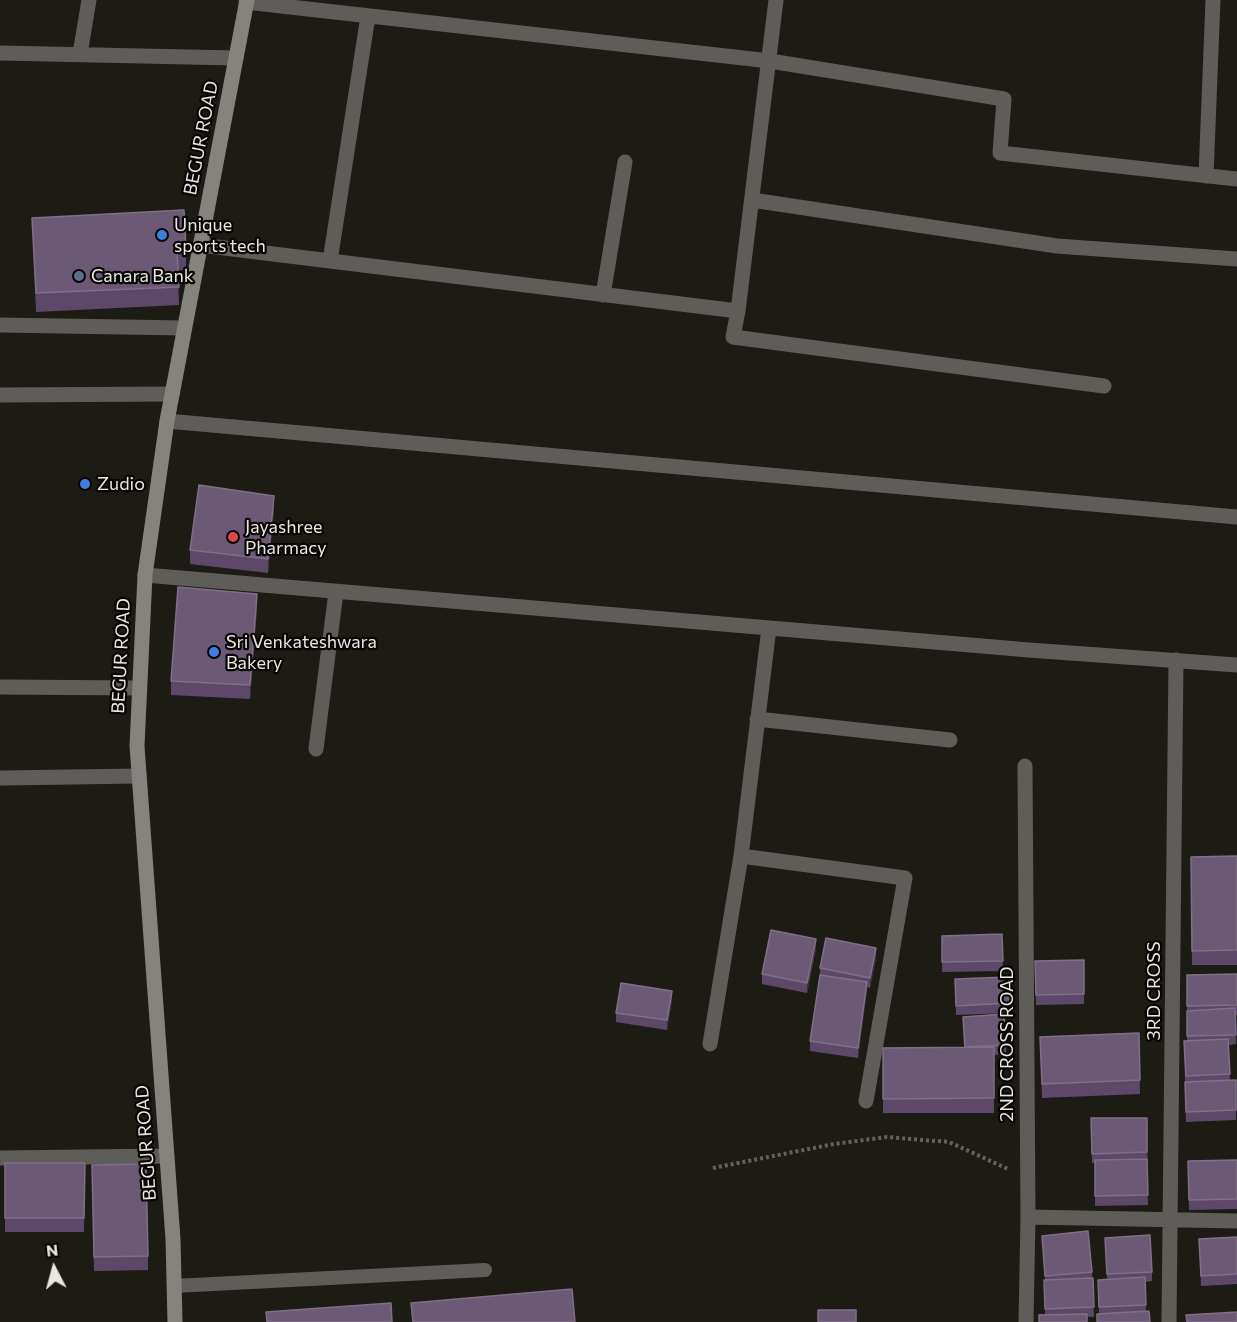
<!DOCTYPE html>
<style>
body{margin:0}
#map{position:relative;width:1237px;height:1322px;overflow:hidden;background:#1d1c14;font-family:Commissioner,sans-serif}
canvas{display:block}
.north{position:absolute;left:24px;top:1238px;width:60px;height:60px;-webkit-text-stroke:4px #070604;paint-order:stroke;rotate:354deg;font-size:16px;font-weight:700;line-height:24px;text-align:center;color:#e8e7e2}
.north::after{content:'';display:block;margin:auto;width:21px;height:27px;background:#e8e7e2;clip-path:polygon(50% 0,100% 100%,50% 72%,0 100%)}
</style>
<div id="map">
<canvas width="1237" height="1322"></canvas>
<div class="north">N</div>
</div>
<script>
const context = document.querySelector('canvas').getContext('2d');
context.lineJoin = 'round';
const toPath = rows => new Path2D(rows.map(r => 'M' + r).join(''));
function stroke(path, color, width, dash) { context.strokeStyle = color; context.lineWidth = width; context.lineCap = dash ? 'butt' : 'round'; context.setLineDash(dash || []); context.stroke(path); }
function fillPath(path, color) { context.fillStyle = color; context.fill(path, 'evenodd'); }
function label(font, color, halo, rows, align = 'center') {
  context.font = font + ' Commissioner,sans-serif'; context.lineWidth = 4.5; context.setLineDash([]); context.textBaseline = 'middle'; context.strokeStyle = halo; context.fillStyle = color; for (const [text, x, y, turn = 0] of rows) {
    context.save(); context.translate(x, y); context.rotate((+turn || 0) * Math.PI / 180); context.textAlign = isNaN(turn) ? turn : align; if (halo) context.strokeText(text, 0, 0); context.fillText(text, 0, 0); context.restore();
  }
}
stroke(toPath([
 [713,1168,834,1144,887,1137,949,1142,1008,1169]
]), '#63625b', 4, [3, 3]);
stroke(toPath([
 [174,1286,485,1270]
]), '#5f5d5a', 14);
stroke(toPath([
 [776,0,738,311,733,337,1104,386],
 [246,2,770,61,1004,99,1000,153,1237,179],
 [0,53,236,58],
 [80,54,89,0],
 [1206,176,1213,0],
 [752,200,1057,246,1237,259],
 [200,245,738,311],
 [330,261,368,16],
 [603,295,625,162],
 [0,325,184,328],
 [0,395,172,394],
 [167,421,1237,517],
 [145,575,1029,650,1237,665],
 [0,687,139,688],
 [757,719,950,740],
 [316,749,336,592],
 [1025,766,1028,1217,1026,1322],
 [2,778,139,776],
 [741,856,905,878,866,1101],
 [710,1044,741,856,769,628],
 [0,1158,167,1156],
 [1028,1217,1237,1221],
 [1169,1322,1176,660]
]), '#5f5d5a', 15);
stroke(toPath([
 [175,1322,173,1239,137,746,145,575,167,421,247,0]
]), '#85837d', 15);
fillPath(toPath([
 [32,218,186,251,186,270,178,270,179,305,36,312],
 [274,510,268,573,190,564,190,550],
 [257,608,250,699,171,695,171,681],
 [1237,856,1237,965,1192,965,1191,857],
 [1002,934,1003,971,942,972,942,936],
 [816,949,807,993,762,984,762,974],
 [876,958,870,988,867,987,858,1058,810,1051,810,1041,820,975,820,968],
 [1084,960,1084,1004,1036,1005,1035,961],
 [1237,974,1237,1015,1235,1015,1236,1044,1229,1045,1230,1080,1236,1080,1236,1120,1186,1122,1184,1041,1187,1041,1187,975],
 [1008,977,1009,1013,956,1015,955,979],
 [672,1000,667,1030,616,1022,616,1013],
 [963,1017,1006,1045,1006,1054,994,1055,994,1113,883,1113,883,1048,964,1047],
 [1139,1033,1140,1094,1042,1098,1040,1037],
 [1091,1118,1147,1118,1148,1205,1095,1206,1095,1163,1092,1163],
 [1237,1160,1237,1209,1189,1210,1188,1161],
 [5,1163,85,1163,84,1232,5,1232],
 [92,1179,148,1256,148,1270,94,1271],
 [1042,1236,1092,1272,1094,1317,1045,1315,1045,1280],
 [1237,1237,1237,1284,1201,1286,1199,1239],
 [1105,1238,1152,1272,1152,1281,1145,1282,1146,1312,1099,1314,1098,1280,1107,1279]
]), '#5d4869');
fillPath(toPath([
 [274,496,274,510,268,573,268,559],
 [257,594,257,608,250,699,250,685],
 [816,939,816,949,807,993,807,983],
 [876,948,876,958,870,988,870,978],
 [867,982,867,992,858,1058,858,1048],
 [672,991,672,1000,667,1030,667,1020]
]), '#3d2f42');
const building = toPath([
 [184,210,186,251,177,252,179,287,36,293,32,218,184,210],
 [199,485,274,496,268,559,190,550,199,485],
 [178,587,257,594,250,685,171,681,178,587],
 [1237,856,1237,950,1192,951,1191,857,1237,856],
 [771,930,816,939,807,983,762,974,771,930],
 [1002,934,1003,961,942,962,942,936,1002,934],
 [826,938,876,948,870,978,820,968,826,938],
 [1084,960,1084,994,1036,995,1035,961,1084,960],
 [1237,974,1237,1005,1187,1006,1187,975,1237,974],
 [820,975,867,982,858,1048,810,1041,820,975],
 [1008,977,1009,1003,956,1006,955,979,1008,977],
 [621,983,672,991,667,1020,616,1013,621,983],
 [1235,1008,1236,1035,1187,1036,1187,1011,1235,1008],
 [1004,1014,1006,1045,965,1047,963,1017,1004,1014],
 [1139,1033,1140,1080,1042,1084,1040,1037,1139,1033],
 [1228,1039,1230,1074,1186,1076,1184,1041,1228,1039],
 [994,1047,994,1098,883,1099,883,1048,994,1047],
 [1236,1080,1236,1110,1186,1112,1185,1082,1236,1080],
 [1091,1118,1147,1118,1147,1152,1092,1154,1091,1118],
 [1147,1159,1148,1195,1095,1196,1095,1160,1147,1159],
 [1237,1160,1237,1199,1189,1200,1188,1161,1237,1160],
 [5,1163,85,1163,84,1218,5,1218,5,1163],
 [146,1164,148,1256,94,1257,92,1165,146,1164],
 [1088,1231,1092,1272,1045,1276,1042,1236,1088,1231],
 [1150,1235,1152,1272,1107,1274,1105,1238,1150,1235],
 [1237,1237,1237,1274,1201,1276,1199,1239,1237,1237],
 [1145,1277,1146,1305,1099,1307,1098,1280,1145,1277],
 [1093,1278,1094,1307,1045,1309,1044,1280,1093,1278],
 [572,1289,575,1322,413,1322,411,1303,572,1289],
 [391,1303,392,1322,267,1322,266,1312,391,1303],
 [818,1310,856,1310,856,1322,818,1322,818,1310],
 [1149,1311,1150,1322,1097,1322,1097,1314,1149,1311],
 [1237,1312,1237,1322,1187,1322,1186,1315,1237,1312],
 [1087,1314,1087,1322,1039,1322,1039,1315,1087,1314]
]);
fillPath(building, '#6c5976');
stroke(building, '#806f87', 1.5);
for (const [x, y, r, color] of [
 [162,235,6,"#3f7fe0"],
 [79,276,6,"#5c6f8a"],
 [85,484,6,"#3f7fe0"],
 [233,537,6,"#e0444e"],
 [214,652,6,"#3f7fe0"]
]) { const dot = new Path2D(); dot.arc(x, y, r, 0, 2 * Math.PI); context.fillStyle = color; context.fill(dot); stroke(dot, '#070604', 2); }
label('18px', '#e8e7e2', '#070604', [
 ["BEGUR ROAD",201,138,-79],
 ["BEGUR ROAD",121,656,-87],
 ["3RD CROSS",1154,991,-90],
 ["2ND CROSS ROAD",1007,1044,-90],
 ["BEGUR ROAD",146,1143,-94]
]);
label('18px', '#e8e7e2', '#070604', [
 ["Unique",174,225],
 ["sports tech",174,246],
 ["Canara Bank",91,276],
 ["Zudio",97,484],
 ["Jayashree",245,527],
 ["Pharmacy",245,548],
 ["Sri Venkateshwara",226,642],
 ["Bakery",226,663]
], 'left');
</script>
